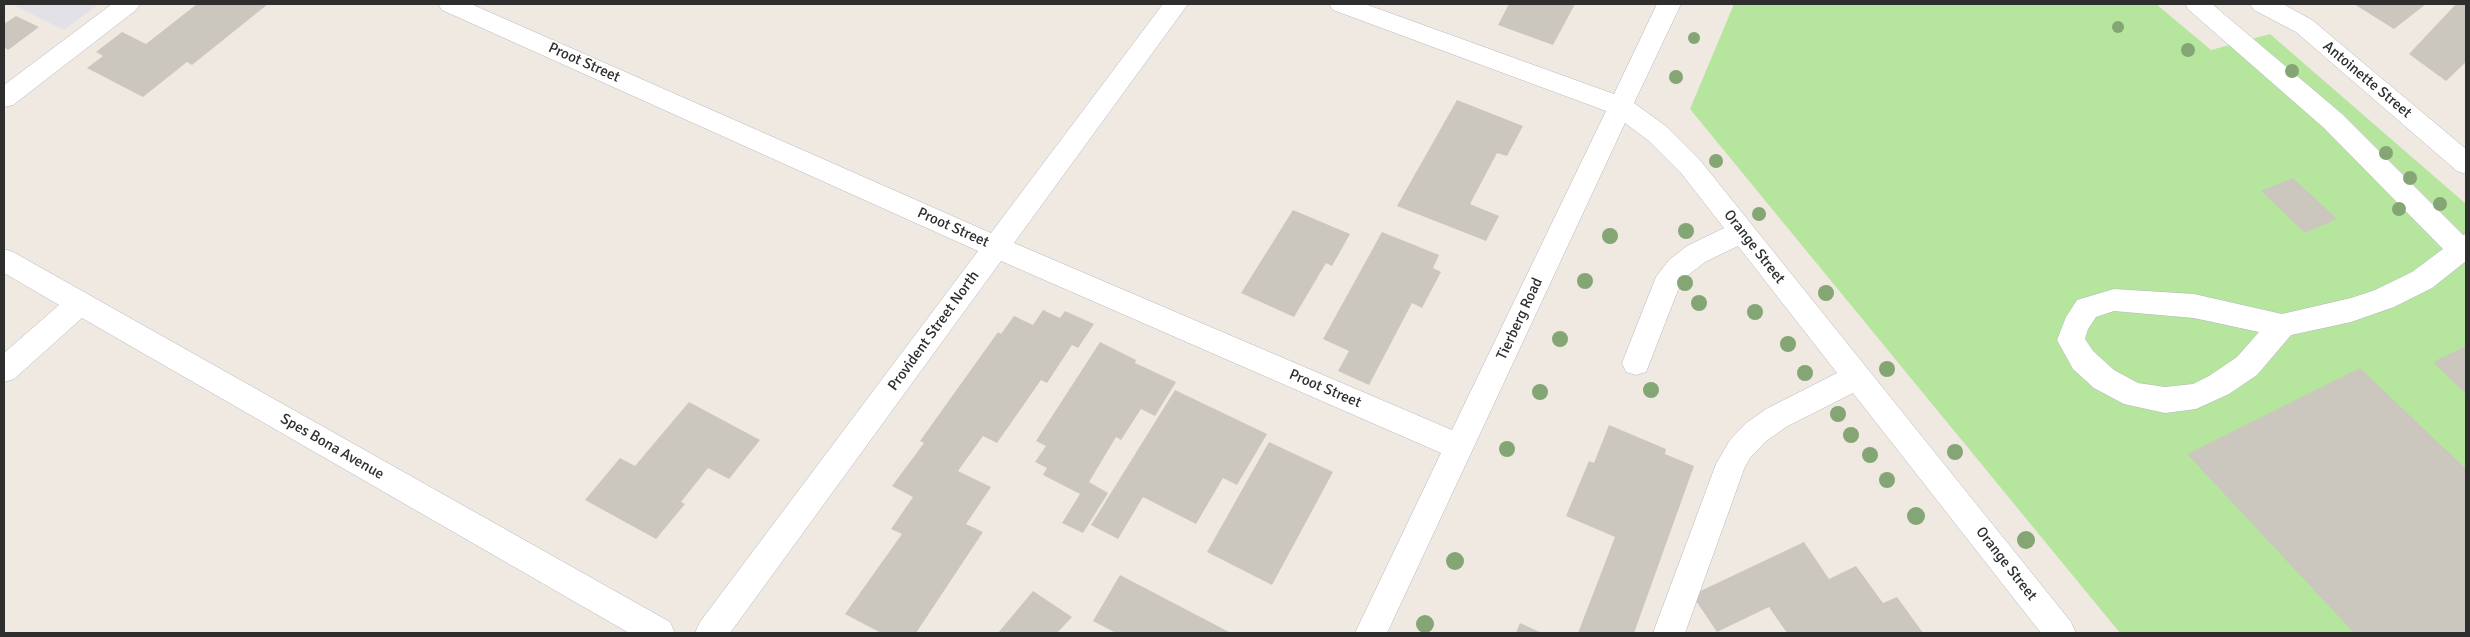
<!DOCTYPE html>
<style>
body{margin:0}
#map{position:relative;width:2470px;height:637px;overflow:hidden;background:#efe9e1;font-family:Signika,sans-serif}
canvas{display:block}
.frame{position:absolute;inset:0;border:5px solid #2e2e2e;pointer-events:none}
</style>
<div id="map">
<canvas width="2470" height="637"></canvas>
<div class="frame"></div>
</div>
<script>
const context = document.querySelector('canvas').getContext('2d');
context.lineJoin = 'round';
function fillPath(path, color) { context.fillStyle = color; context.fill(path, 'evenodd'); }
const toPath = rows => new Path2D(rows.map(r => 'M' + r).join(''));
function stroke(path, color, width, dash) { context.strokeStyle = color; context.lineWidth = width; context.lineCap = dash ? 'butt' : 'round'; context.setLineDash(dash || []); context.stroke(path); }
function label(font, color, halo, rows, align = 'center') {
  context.font = font + ' Signika,sans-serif'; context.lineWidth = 4; context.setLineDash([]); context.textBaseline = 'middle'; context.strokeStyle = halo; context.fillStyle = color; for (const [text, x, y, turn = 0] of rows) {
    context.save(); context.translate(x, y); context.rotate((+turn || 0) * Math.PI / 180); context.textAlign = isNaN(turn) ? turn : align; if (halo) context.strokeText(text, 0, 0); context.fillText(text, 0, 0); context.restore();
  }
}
fillPath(toPath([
 [11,4,99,4,64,30]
]), '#e3e1e8');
fillPath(toPath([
 [1734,4,2156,4,2211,50,2270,34,2466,204,2466,633,2120,633,1690,109]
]), '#b6e59e');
fillPath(toPath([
 [197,4,268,4,192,65,187,62,143,97,87,68,103,56,96,52,122,32,146,44],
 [1509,4,1575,4,1553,45,1498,25],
 [2354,4,2426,4,2394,29],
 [2456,4,2466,4,2466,62,2446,81,2409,54],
 [16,16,39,27,8,50,4,47,4,24],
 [1457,100,1523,126,1507,156,1497,153,1470,204,1499,216,1486,241,1397,206],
 [2293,178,2337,219,2305,233,2261,191],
 [1293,210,1350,234,1332,266,1326,263,1294,317,1241,293],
 [1382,232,1439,255,1433,268,1441,272,1422,308,1412,303,1369,385,1338,371,1349,351,1323,339],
 [1043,310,1060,318,1065,311,1094,324,1078,348,1072,345,1047,383,1041,380,997,443,983,436,958,471,991,487,966,524,983,532,916,633,881,633,845,614,902,534,891,529,913,497,892,486,924,443,920,441,998,332,1001,334,1014,316,1033,325],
 [1100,342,1136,360,1135,363,1176,382,1155,416,1141,409,1121,440,1116,437,1089,482,1108,493,1083,533,1062,523,1080,494,1043,475,1047,468,1035,462,1046,446,1036,441],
 [2466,346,2466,394,2433,362],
 [2360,368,2466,469,2466,631,2462,633,2354,633,2187,454],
 [1175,390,1267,434,1237,485,1223,478,1196,524,1143,497,1118,539,1091,525],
 [689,402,760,440,729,479,708,468,681,502,685,504,656,539,585,500,620,458,635,466],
 [1609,425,1666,449,1665,454,1694,466,1634,633,1578,633,1615,537,1566,516,1589,461,1594,463],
 [1269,442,1333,472,1272,585,1207,552],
 [1804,542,1829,579,1856,566,1883,603,1897,597,1923,633,1787,633,1769,607,1717,632,1692,595],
 [1120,575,1231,633,1116,633,1093,621],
 [1033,591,1072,617,1057,633,998,633],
 [1520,623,1542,633,1516,633]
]), '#cbc7bf');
const minor = toPath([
 [112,4,140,4,136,10,13,105,4,107,4,85,112,4],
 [438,4,471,4,991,233,1163,4,1188,4,1014,243,1452,430,1606,111,1333,10,1329,4,1365,4,1614,94,1657,4,1681,4,1634,103,1667,127,1699,159,2071,622,2076,633,2041,633,1853,393,1786,427,1765,442,1750,458,1744,469,1685,633,1653,633,1716,464,1730,440,1745,424,1766,409,1837,373,1738,246,1705,262,1687,276,1678,290,1646,372,1636,375,1626,372,1622,363,1656,277,1669,260,1687,246,1724,228,1681,173,1649,141,1625,123,1387,633,1355,633,1441,453,1001,261,730,633,695,633,700,622,978,251,442,10,438,4],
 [2185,4,2212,4,2342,114,2463,235,2466,234,2466,261,2432,288,2394,307,2351,322,2291,335,2257,375,2229,394,2196,409,2165,413,2124,404,2094,388,2073,369,2057,340,2066,317,2077,300,2114,289,2194,294,2282,314,2351,298,2375,290,2412,272,2443,249,2324,128,2189,10,2185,4],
 [2114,311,2194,318,2259,332,2237,357,2209,376,2193,384,2165,387,2138,383,2114,370,2093,351,2085,339,2088,329,2096,317,2114,311],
 [2250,4,2283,4,2312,20,2466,149,2466,174,2457,171,2296,32,2254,10,2250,4],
 [4,249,13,252,670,622,675,633,629,633,82,318,14,379,4,382,4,353,59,305,4,273,4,249]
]);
stroke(minor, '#b4b7c1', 1);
fillPath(minor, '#fff');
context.fillStyle = '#84a574';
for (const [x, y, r] of [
 [2118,27,6],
 [1694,38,6],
 [2188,50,7],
 [2292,71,7],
 [1676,77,7],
 [2386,153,7],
 [1716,161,7],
 [2410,178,7],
 [2440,204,7],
 [2399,209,7],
 [1759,214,7],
 [1686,231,8],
 [1610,236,8],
 [1585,281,8],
 [1685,283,8],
 [1826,293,8],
 [1699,303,8],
 [1755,312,8],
 [1560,339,8],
 [1788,344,8],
 [1887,369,8],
 [1805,373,8],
 [1651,390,8],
 [1540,392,8],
 [1838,414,8],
 [1851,435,8],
 [1507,449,8],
 [1955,452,8],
 [1870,455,8],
 [1887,480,8],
 [1916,516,9],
 [2026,540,9],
 [1455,561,9],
 [1425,624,9]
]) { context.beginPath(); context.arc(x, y, r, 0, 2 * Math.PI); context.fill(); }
label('15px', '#2e2e2e', '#fff', [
 ["Proot Street",584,63,24],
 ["Antoinette Street",2367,80,40],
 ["Proot Street",953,228,24],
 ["Orange Street",1754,247,52],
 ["Tierberg Road",1520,319,-65],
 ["Provident Street North",934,331,-54],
 ["Proot Street",1325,389,23],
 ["Spes Bona Avenue",332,447,30],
 ["Orange Street",2006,564,52]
]);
</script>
